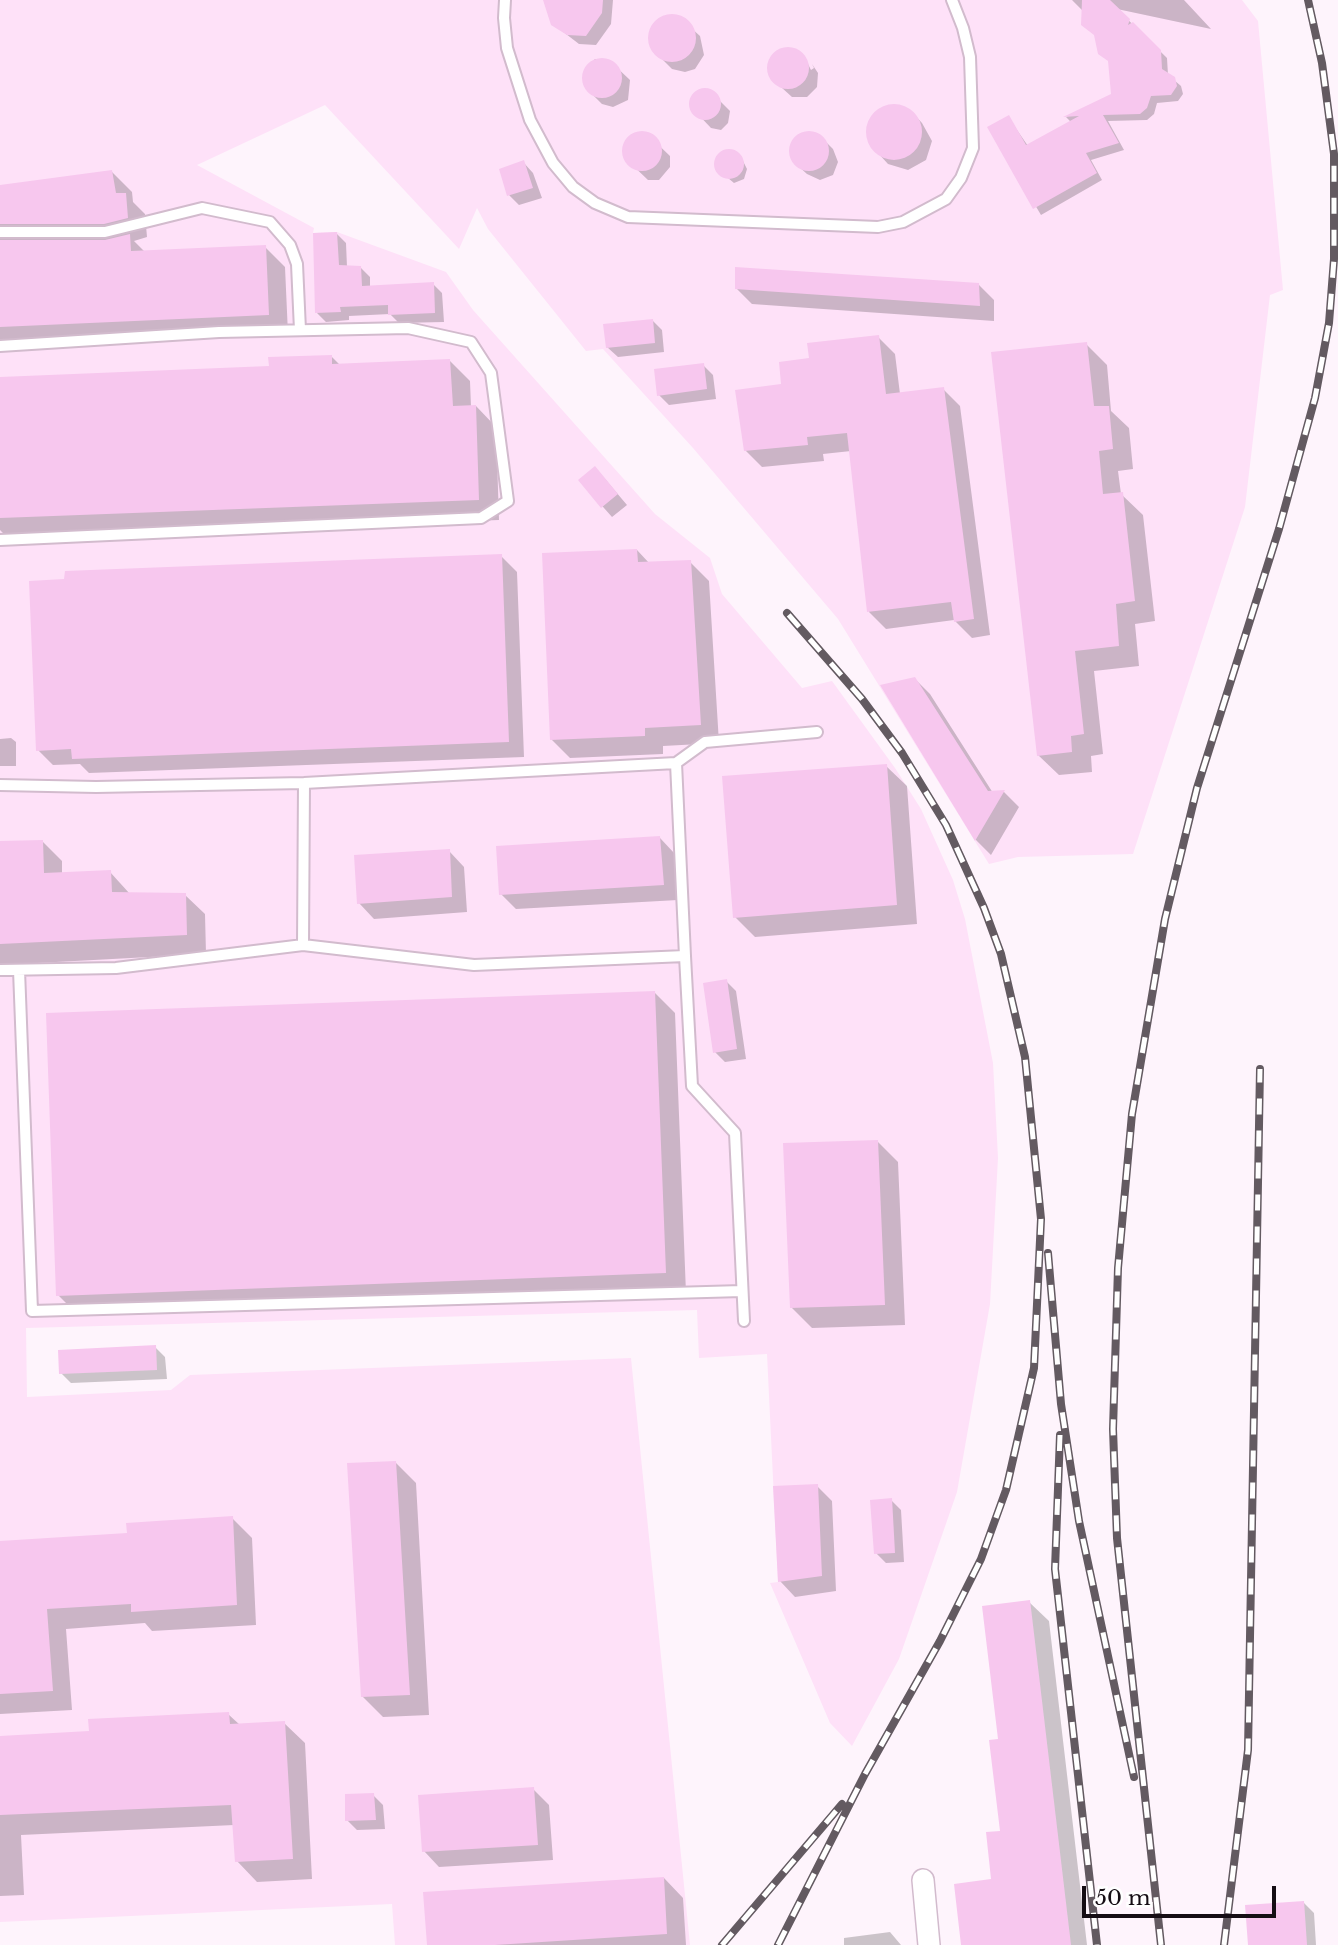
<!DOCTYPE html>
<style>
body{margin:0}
#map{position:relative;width:1338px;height:1945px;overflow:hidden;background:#fef4fc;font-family:"Libre Baskerville",serif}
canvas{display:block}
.scale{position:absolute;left:1082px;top:1886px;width:194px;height:32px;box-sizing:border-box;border:4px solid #150d14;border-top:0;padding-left:9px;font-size:21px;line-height:24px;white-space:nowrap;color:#150d14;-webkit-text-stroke:5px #fff;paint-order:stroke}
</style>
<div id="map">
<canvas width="1338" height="1945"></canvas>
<div class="scale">50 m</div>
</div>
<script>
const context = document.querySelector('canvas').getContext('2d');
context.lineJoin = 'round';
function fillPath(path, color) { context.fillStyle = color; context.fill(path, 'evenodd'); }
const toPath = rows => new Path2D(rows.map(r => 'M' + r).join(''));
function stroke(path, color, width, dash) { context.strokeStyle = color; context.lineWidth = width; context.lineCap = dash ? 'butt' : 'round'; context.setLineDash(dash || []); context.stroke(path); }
fillPath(toPath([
 [0,0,1242,0,1258,21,1283,290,1270,295,1245,507,1133,854,1018,857,989,864,838,619,693,448,603,349,586,351,488,229,477,208,459,249,325,105,197,165,314,228,313,233,337,232,446,272,473,310,655,514,710,558,722,594,802,688,832,681,895,768,921,809,953,880,965,919,993,1063,998,1158,990,1304,957,1492,899,1659,852,1746,830,1723,770,1583,778,1582,767,1354,699,1358,697,1310,26,1328,27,1397,171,1390,190,1375,631,1358,690,1945,395,1945,392,1904,0,1922]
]), '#fee1f8');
fillPath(toPath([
 [547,0,613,0,611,24,596,45,579,44,553,24,549,17],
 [1072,0,1184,0,1211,29,1117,9,1167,58,1168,75,1181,86,1183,94,1178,101,1157,103,1154,114,1147,120,1108,121,1124,150,1091,160,1102,180,1041,215,989,128,1008,117,1028,146,1071,122,1066,117,1113,95,1110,62,1082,10],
 [662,17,679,17,700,36,704,55,695,69,685,72,672,69,652,49,651,30],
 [791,48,804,56,811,70,814,68,812,64,818,73,817,87,807,97,792,97,770,77,769,62,777,51],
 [595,59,612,63,630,80,628,100,613,107,602,104,591,93,584,84,587,67],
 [705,90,710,91,730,111,728,123,721,130,711,128,692,108,694,96],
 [892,106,912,112,922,123,932,141,926,160,908,170,888,164,878,153,868,135,874,116],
 [646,133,670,156,670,167,659,180,648,180,625,158,624,146,635,134],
 [809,133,822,138,833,149,838,162,833,175,820,180,807,174,796,164,791,151,797,138],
 [723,151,737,154,742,159,747,169,744,179,734,183,716,168,718,157],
 [523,162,533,173,542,198,519,205,509,195],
 [112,172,132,192,133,202,145,214,147,237,134,241,146,253,265,247,285,267,288,334,0,347,0,186],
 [336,233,346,243,347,267,361,268,370,277,370,287,433,284,442,293,444,322,399,323,390,314,349,316,349,320,326,322,317,313],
 [979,285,994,300,994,321,752,304,737,289],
 [652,320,662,330,664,352,618,357,607,347],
 [878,337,895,354,900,394,943,389,960,406,990,635,972,638,954,620,886,629,869,612,851,451,823,454,824,461,762,467,745,450,783,385,811,359],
 [1086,344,1107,365,1111,411,1129,428,1133,469,1118,471,1121,494,1143,515,1155,621,1135,624,1139,666,1094,671,1103,754,1091,756,1092,772,1059,775,1038,755],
 [331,356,340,365,450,361,470,381,471,407,476,406,496,427,499,520,9,539,0,530,0,379,271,367],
 [703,365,713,375,716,399,669,405,659,395],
 [605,479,627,505,612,517,580,481],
 [637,550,650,564,690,562,709,581,719,743,663,746,663,754,570,758,551,739],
 [501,556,517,572,524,757,89,773,80,764,53,765,38,750],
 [915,679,930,694,993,793,1004,792,1019,807,991,855,976,840,883,686],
 [11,738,16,742,16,766,0,766,0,739],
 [886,766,907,786,917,924,755,937,735,917],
 [660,838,675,854,678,900,516,909,501,894],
 [42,841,62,861,62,874,110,872,130,894,185,895,205,914,206,954,0,965,0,843],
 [449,851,464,867,467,912,374,919,359,903],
 [726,981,736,991,746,1059,725,1062,715,1052],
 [654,992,675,1013,686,1293,79,1316,58,1295],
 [878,1142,898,1162,905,1325,812,1328,791,1307],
 [155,1347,165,1357,167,1379,71,1383,61,1373],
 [396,1463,416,1483,429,1715,383,1717,362,1696],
 [817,1486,832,1501,836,1591,795,1597,780,1581],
 [891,1500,901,1510,904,1562,886,1563,876,1553],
 [232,1518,252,1538,256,1625,152,1631,145,1623,66,1629,72,1710,0,1714,0,1542,129,1534],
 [1029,1602,1049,1621,1087,1945,963,1945,993,1881,1002,1833,999,1741],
 [228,1714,240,1725,284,1723,305,1743,312,1879,257,1882,237,1861,234,1825,21,1835,24,1895,0,1896,0,1738,91,1733],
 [533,1789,549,1805,553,1860,439,1867,424,1851],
 [373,1795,383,1805,385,1829,357,1830,347,1820],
 [664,1878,683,1898,686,1945,429,1945],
 [1304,1903,1314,1913,1316,1945,1250,1945],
 [890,1932,901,1945,844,1945,844,1938]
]), '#0003');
fillPath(toPath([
 [543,0,603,0,602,13,586,36,567,35,551,25],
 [1082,0,1110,0,1130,19,1128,25,1133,22,1161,50,1162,69,1175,77,1177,86,1171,95,1151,96,1147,108,1140,114,1103,115,1119,143,1086,153,1097,173,1033,209,987,127,1009,115,1026,145,1079,116,1063,117,1111,94,1108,61,1098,54,1094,35,1081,25],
 '648 38a24 24 0 1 1 48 0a24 24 0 1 1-48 0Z',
 '767 68a21 21 0 1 1 42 0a21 21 0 1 1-42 0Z',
 '582 78a20 20 0 1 1 40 0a20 20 0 1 1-40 0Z',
 '689 104a16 16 0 1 1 32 0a16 16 0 1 1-32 0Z',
 '866 132a28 28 0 1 1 56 0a28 28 0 1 1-56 0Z',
 '622 151a20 20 0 1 1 40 0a20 20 0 1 1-40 0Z',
 '789 151a20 20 0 1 1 40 0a20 20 0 1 1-40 0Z',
 '714 164a15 15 0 1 1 30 0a15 15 0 1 1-30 0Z',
 [524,160,533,188,507,196,499,169],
 [112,170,116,193,126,193,128,218,104,224,0,224,0,185],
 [337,232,339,265,361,266,362,286,434,282,435,313,388,315,388,305,340,307,341,312,315,313,313,233],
 [130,234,131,251,266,245,269,315,0,327,0,240,105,240],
 [735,267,979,283,980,306,735,289],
 [653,319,655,343,606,348,603,324],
 [879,335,886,394,944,387,974,619,954,622,951,602,867,612,847,433,807,437,808,445,744,451,735,390,781,384,779,362,809,358,807,343],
 [1087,342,1094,406,1109,406,1113,449,1099,451,1103,494,1123,492,1135,601,1116,604,1119,646,1075,651,1084,734,1071,736,1072,752,1037,756,991,352],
 [332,355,332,364,450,359,453,406,476,405,479,500,0,518,0,377,269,366,268,357],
 [704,363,707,389,657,396,654,369],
 [595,466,618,494,601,508,578,480],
 [637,549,638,562,691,560,701,725,645,728,645,736,550,740,542,553],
 [502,554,509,742,72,759,71,749,36,751,29,581,64,579,65,571],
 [915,677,988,791,1005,790,975,841,880,685],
 [887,764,897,905,733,918,722,776],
 [660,836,664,885,499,895,496,846],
 [43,840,44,873,111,870,112,892,186,893,187,935,0,944,0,841],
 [450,849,452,897,357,904,354,855],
 [727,979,737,1049,713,1053,703,983],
 [655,991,666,1273,56,1296,46,1013],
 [878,1140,885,1305,790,1308,783,1143],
 [156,1345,157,1370,59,1374,58,1350],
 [396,1461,410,1695,361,1697,347,1463],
 [818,1484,822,1576,778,1582,773,1486],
 [892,1498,895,1553,874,1554,870,1500],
 [233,1516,237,1605,131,1612,131,1604,47,1609,53,1691,0,1694,0,1541,127,1533,126,1523],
 [1030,1600,1071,1945,961,1945,954,1884,991,1879,986,1832,1000,1831,989,1740,998,1739,982,1606],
 [229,1712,230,1724,285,1721,293,1859,235,1862,231,1805,0,1815,0,1736,89,1731,88,1719],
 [534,1787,538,1845,422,1852,418,1795],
 [374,1793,376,1820,345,1821,345,1794],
 [664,1877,667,1934,495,1945,427,1945,423,1892],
 [1304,1901,1307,1945,1248,1945,1245,1905]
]), '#f7c7ee');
const lane = toPath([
 [505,0,504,18,507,48,530,120,553,163,573,187,595,203,628,217,878,227,903,222,946,199,961,178,973,148,970,57,963,28,952,0],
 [0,232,105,232,202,208,270,222,290,245,297,264,300,330],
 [0,346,219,332,408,328,471,342,491,373,508,501,481,518,0,540],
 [676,763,685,956],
 [304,783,303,945,474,965,685,956,692,1086,735,1133,744,1321],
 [0,785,96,787,304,783,676,763,705,742,817,732],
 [0,970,116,968,303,945],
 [19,970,32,1311,742,1291]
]);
const street = toPath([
 [923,1880,929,1945]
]);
stroke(lane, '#d2bbcd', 14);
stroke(street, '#d2bbcd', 24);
stroke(lane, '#fff', 10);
stroke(street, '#fff', 21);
const rail = toPath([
 [1048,1253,1061,1404,1079,1521,1134,1777],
 [1060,1435,1055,1569,1097,1945],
 [722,1945,842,1804],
 [778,1945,865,1774,940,1641,981,1559,1006,1490,1034,1368,1041,1219,1025,1057,1001,954,984,908,946,825,902,753,862,699,787,613],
 [1161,1945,1117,1538,1113,1429,1118,1268,1132,1114,1165,919,1197,788,1279,529,1315,398,1329,323,1334,259,1334,154,1322,63,1308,0],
 [1224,1945,1248,1750,1260,1069]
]);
stroke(rail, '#635a61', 8);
stroke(rail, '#fff', 5, [16]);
</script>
